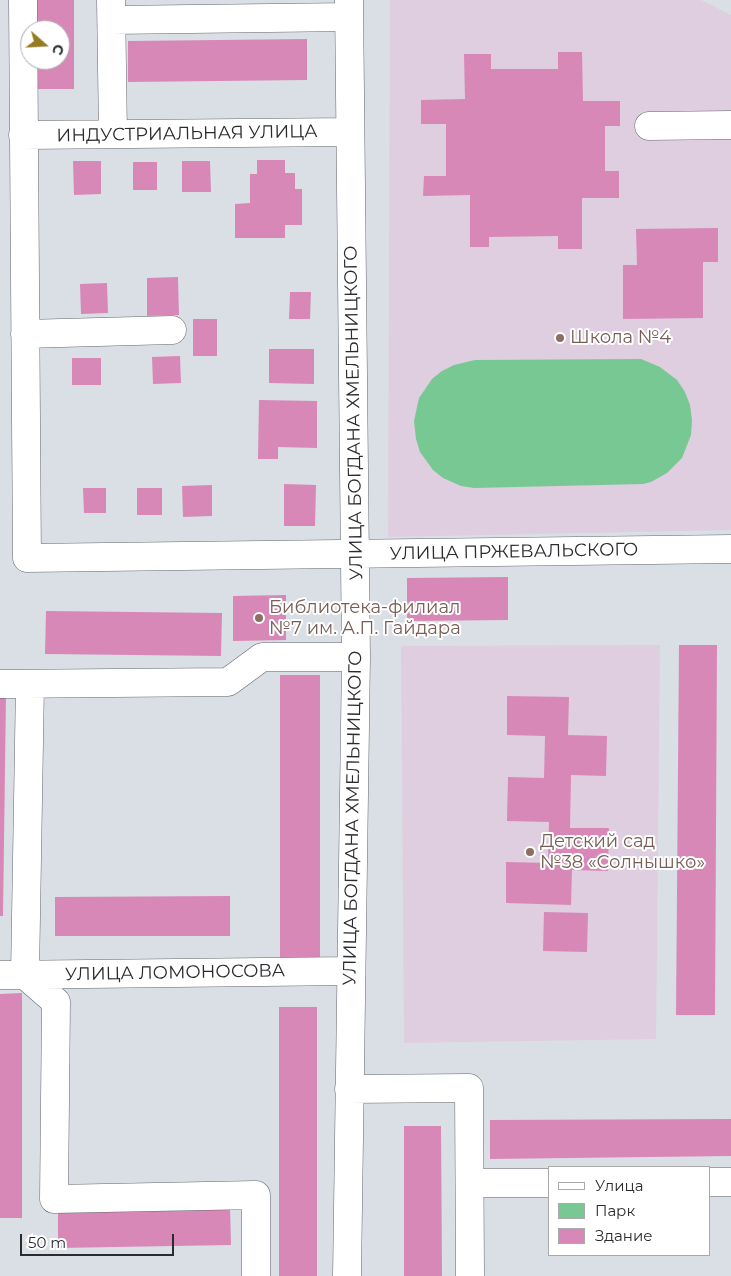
<!DOCTYPE html>
<meta charset="utf-8">
<style>
body{margin:0}
#map{position:relative;width:731px;height:1276px;overflow:hidden;background:#dadfe5;font-family:Montserrat,sans-serif}
canvas{display:block}
.legend{position:absolute;left:548px;top:1166px;width:162px;height:90px;box-sizing:border-box;background:#fff;border:1px solid #aaaaab;margin:0;padding:6px 9px;list-style:none;font-size:15px;color:#2a2b2e}
.legend li{display:flex;align-items:center;gap:10px;height:25px}
.legend b{width:25px;border:1px solid #aaaaab}
.north{position:absolute;left:20px;top:20px;width:50px;height:50px;box-sizing:border-box;background:#fff;border:1px solid #aaaaab;border-radius:50%;rotate:109deg;font-size:14px;font-weight:700;line-height:20px;text-align:center;color:#2a2b2e}
.north::after{content:'';display:block;margin:auto;width:18px;height:22px;background:#977b23;clip-path:polygon(50% 0,100% 100%,50% 72%,0 100%)}
.scale{position:absolute;left:20px;top:1234px;width:154px;height:22px;box-sizing:border-box;border:2px solid #2a2b2e;border-top:0;padding-left:6px;font-size:15px;line-height:18px;white-space:nowrap;color:#2a2b2e;-webkit-text-stroke:4px #fff;paint-order:stroke}
</style>
<div id="map">
<canvas width="731" height="1276"></canvas>
<ul class="legend">
<li><b style="height:6px;background:#fff"></b>Улица</li>
<li><b style="height:14px;background:#77c892"></b>Парк</li>
<li><b style="height:14px;background:#d788b7"></b>Здание</li>
</ul>
<div class="north">С</div>
<div class="scale">50 m</div>
</div>
<script>
const context = document.querySelector('canvas').getContext('2d');
context.lineJoin = 'round';
function fillPath(path, color) { context.fillStyle = color; context.fill(path, 'evenodd'); }
const toPath = rows => new Path2D(rows.map(r => 'M' + r).join(''));
function stroke(path, color, width, dash) { context.strokeStyle = color; context.lineWidth = width; context.lineCap = dash ? 'butt' : 'round'; context.setLineDash(dash || []); context.stroke(path); }
function label(font, color, halo, rows, align = 'center') {
  context.font = font + ' Montserrat,sans-serif'; context.lineWidth = 4; context.setLineDash([]); context.textBaseline = 'middle'; context.strokeStyle = halo; context.fillStyle = color; for (const [text, x, y, turn = 0] of rows) {
    context.save(); context.translate(x, y); context.rotate((+turn || 0) * Math.PI / 180); context.textAlign = isNaN(turn) ? turn : align; if (halo) context.strokeText(text, 0, 0); context.fillText(text, 0, 0); context.restore();
  }
}
fillPath(toPath([
 [390,0,701,0,731,15,731,530,388,537],
 [660,645,656,1039,404,1043,401,646]
]), '#dfcee0');
fillPath(toPath([
 [641,359,660,367,677,380,685,392,690,405,692,420,691,435,682,458,667,473,651,482,643,484,474,488,461,486,443,478,433,470,420,452,416,439,414,421,419,398,432,379,442,371,454,365,475,360]
]), '#77c892');
fillPath(toPath([
 [36,0,74,0,74,89,37,89,36,60,60,60,60,30,36,30],
 [307,39,307,80,128,82,128,41],
 [558,52,582,52,583,101,620,101,620,126,605,126,605,171,619,171,619,198,582,198,582,249,558,249,558,236,489,237,489,247,470,247,470,195,423,196,424,176,446,176,446,124,421,124,421,100,465,99,464,54,491,54,491,69,558,69],
 [257,160,285,160,285,173,295,173,295,189,302,189,302,225,285,225,285,238,235,238,235,204,250,203,250,174,257,174],
 [73,161,101,161,101,194,74,195],
 [182,161,210,161,211,192,182,192],
 [133,162,157,162,157,190,133,190],
 [718,228,718,262,703,262,703,318,623,319,623,265,637,265,636,229],
 [178,277,179,315,147,316,147,278],
 [107,283,108,313,81,314,80,284],
 [290,292,311,292,310,319,289,319],
 [193,319,217,319,217,356,193,356],
 [269,349,314,349,314,384,269,383],
 [180,356,181,383,153,384,152,357],
 [72,358,101,358,101,385,72,385],
 [259,400,317,401,317,448,278,447,278,459,258,459],
 [284,484,316,485,315,526,284,526],
 [212,485,212,516,183,517,182,486],
 [83,488,106,488,106,513,84,513],
 [137,488,162,488,162,515,137,515],
 [508,577,508,620,407,621,407,578],
 [286,595,286,640,233,641,233,596],
 [46,611,222,613,221,656,45,654],
 [679,645,717,645,715,1015,676,1015],
 [280,675,320,675,320,960,280,960],
 [0,693,6,693,3,916,0,916],
 [507,696,569,697,568,735,607,736,606,776,571,775,570,828,609,828,608,871,572,870,571,905,506,903,506,862,548,863,549,822,507,821,508,777,544,778,545,736,507,735],
 [230,896,230,936,55,936,55,897],
 [544,912,588,913,587,952,543,951],
 [22,993,22,1218,0,1218,0,994],
 [279,1007,317,1007,317,1276,279,1276],
 [731,1119,731,1156,490,1159,490,1120],
 [404,1126,441,1126,442,1276,404,1276],
 [230,1206,231,1245,58,1248,58,1210]
]), '#d788b7');
const minor = toPath([
 [23,0,27,558,731,549],
 [111,0,113,134],
 [112,20,349,17],
 [649,126,731,125],
 [23,135,350,132],
 [25,334,172,330],
 [0,684,228,682,262,657,356,657],
 [30,684,25,975,56,1002,54,1199,256,1195,256,1276],
 [0,975,351,971],
 [349,1089,469,1088,470,1276],
 [710,1182,731,1182],
 [470,1183,550,1183],
 [347,1276,356,657,349,0]
]);
stroke(minor, '#64686e', 29);
stroke(minor, '#fff', 28);
for (const [x, y, r, color] of [
 [560,338,5,"#8d6e63"],
 [259,618,5,"#8d6e63"],
 [530,852,5,"#8d6e63"]
]) { const dot = new Path2D(); dot.arc(x, y, r, 0, 2 * Math.PI); context.fillStyle = color; context.fill(dot); stroke(dot, '#fff', 2); }
label('18px', '#2a2b2e', '#fff', [
 ["ИНДУСТРИАЛЬНАЯ УЛИЦА",187,134,-1],
 ["УЛИЦА БОГДАНА ХМЕЛЬНИЦКОГО",354,413,-91],
 ["УЛИЦА ПРЖЕВАЛЬСКОГО",514,552,-1],
 ["УЛИЦА БОГДАНА ХМЕЛЬНИЦКОГО",353,818,-89],
 ["УЛИЦА ЛОМОНОСОВА",175,973,-1]
]);
label('18px', '#785e54', '#fff', [
 ["Школа №4",570,338],
 ["Библиотека-филиал",269,608],
 ["№7 им. А.П. Гайдара",269,629],
 ["Детский сад",540,842],
 ["№38 «Солнышко»",540,863]
], 'left');
</script>
